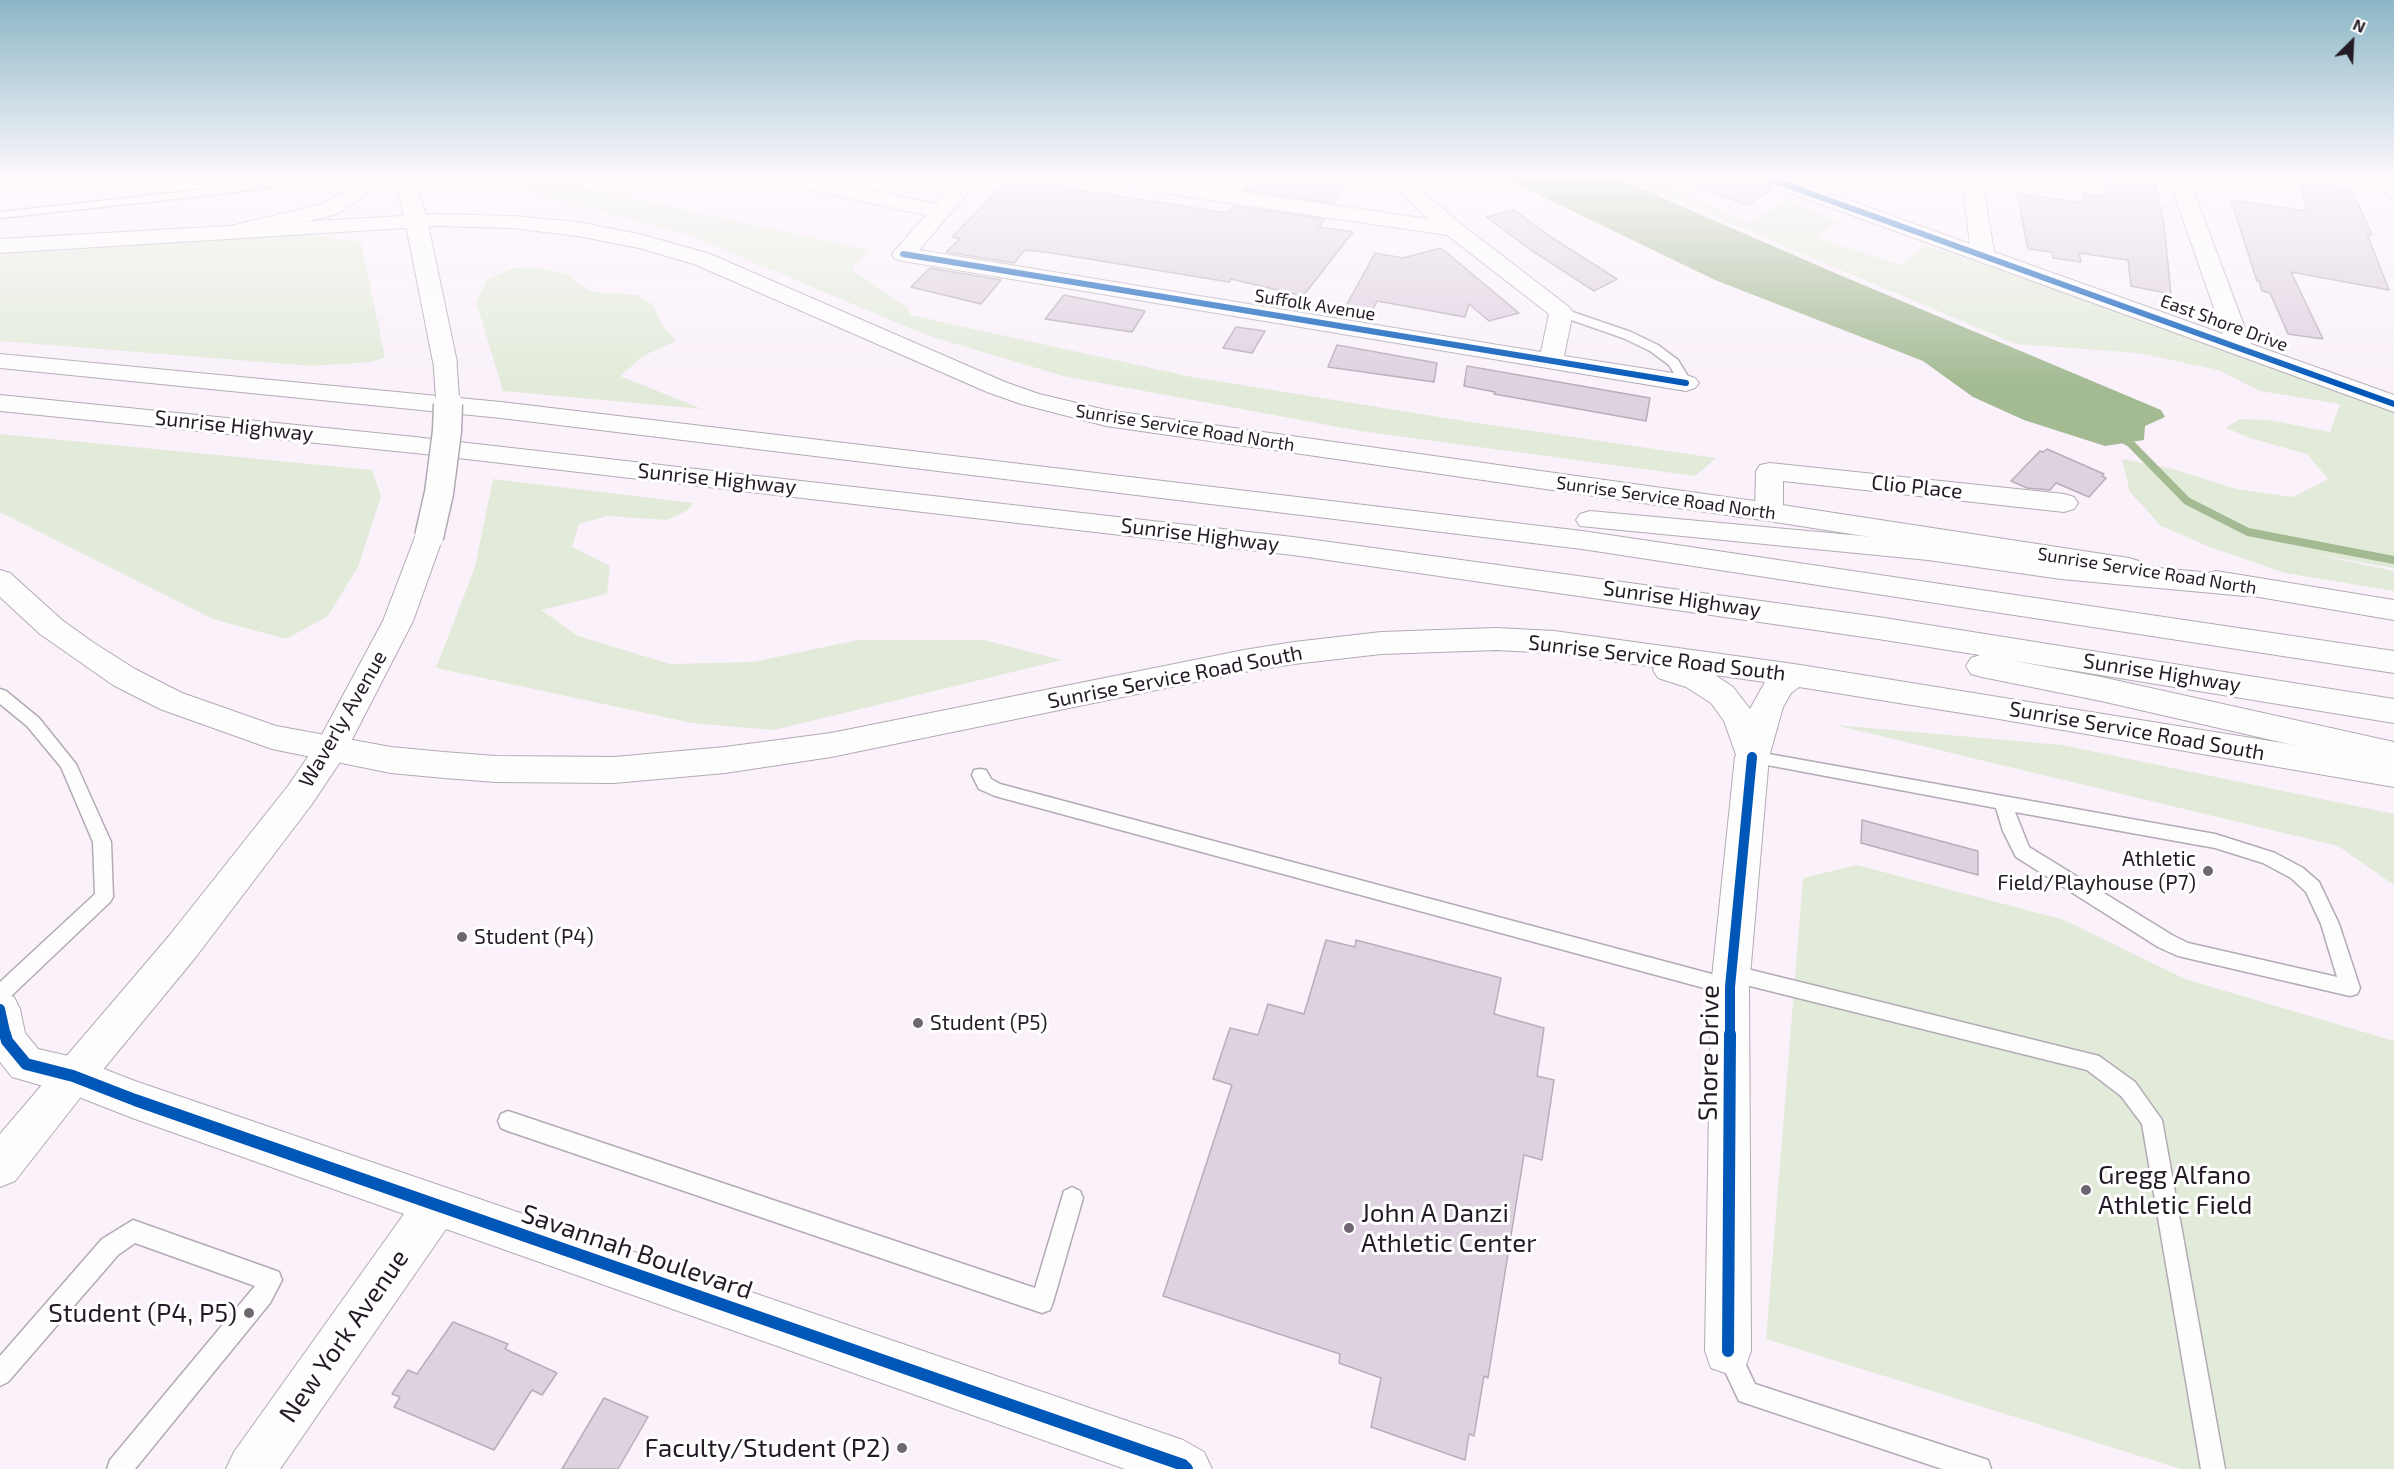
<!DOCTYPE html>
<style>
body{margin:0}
#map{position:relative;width:2394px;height:1469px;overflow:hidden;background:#faf1fb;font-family:"Exo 2",sans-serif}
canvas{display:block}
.north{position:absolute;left:2322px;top:12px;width:60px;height:60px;-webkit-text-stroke:4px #fff;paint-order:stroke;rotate:24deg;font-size:16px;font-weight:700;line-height:24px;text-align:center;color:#251b26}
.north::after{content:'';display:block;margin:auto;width:21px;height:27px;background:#251b26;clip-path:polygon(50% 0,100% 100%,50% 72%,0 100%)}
</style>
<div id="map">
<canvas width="2394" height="1469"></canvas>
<div class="north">N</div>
</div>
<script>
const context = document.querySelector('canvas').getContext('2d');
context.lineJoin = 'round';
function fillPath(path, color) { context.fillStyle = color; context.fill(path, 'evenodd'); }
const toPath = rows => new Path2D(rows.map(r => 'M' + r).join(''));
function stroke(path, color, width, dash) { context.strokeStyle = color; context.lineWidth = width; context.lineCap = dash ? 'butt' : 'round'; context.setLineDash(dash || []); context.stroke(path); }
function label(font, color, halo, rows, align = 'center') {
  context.font = font + ' "Exo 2",sans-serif'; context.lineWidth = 6; context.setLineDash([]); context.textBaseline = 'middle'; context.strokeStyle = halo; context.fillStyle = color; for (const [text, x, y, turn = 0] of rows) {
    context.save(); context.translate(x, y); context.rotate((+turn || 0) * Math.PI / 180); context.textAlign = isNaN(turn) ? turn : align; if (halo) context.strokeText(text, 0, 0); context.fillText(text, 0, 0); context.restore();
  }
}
fillPath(toPath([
 [494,179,545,179,869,250,851,269,908,308,910,315,1192,377,1464,421,1716,458,1695,476,1360,431,1063,376,926,335,689,235,553,199],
 [1626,179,1649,179,1750,223,1788,199,1839,222,1817,238,1901,265,1925,245,2195,338,2394,411,2394,568,2313,554,2394,571,2394,591,2285,573,2210,547,2161,526,2130,492,2122,459,2173,469,2236,489,2293,497,2328,479,2307,454,2250,438,2226,428,2239,419,2269,420,2330,432,2340,404,2260,391,2218,370,2138,353,2016,344],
 [305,234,361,242,385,357,371,362,312,366,0,341,0,255],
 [535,267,568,274,578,284,592,292,637,295,653,305,661,323,676,341,643,356,620,376,702,409,503,391,476,302,487,280,513,268],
 [0,434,372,470,381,496,358,567,328,616,286,639,213,619,0,512],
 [493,479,693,503,688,510,667,520,607,516,579,524,572,547,610,566,607,594,541,610,578,636,670,664,753,662,858,640,984,640,1062,660,774,730,692,723,436,668,475,567],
 [1835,725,2062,745,2394,814,2394,885,2338,846],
 [1857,865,2064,920,2185,979,2394,1041,2394,1469,2181,1469,1766,1339,1803,878]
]), '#e2ebd9');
fillPath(toPath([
 [1506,179,1619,179,1835,273,2161,410,2165,417,2145,426,2144,440,2105,446,2024,420,1973,397,1923,361,1715,280]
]), '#a3ba92');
stroke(toPath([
 [2119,437,2130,443,2187,501,2248,532,2394,560]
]), '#a3ba92', 8);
const building = toPath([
 [1009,179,1227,213,1233,206,1324,219,1319,227,1353,232,1303,296,1231,279,1229,282,1052,253,1025,250,1014,263,946,252,960,239,952,237,1009,179],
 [1251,179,1346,179,1333,203,1244,190,1251,179],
 [1684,179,1758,179,1762,185,1773,189,1747,205,1683,182,1684,179],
 [2104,179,2135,179,2155,182,2164,225,2171,294,2131,286,2128,260,2079,253,2081,262,2053,258,2052,252,2028,249,2017,194,2085,203,2083,194,2106,197,2104,179],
 [2300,181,2352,190,2372,235,2367,234,2389,290,2291,272,2323,339,2288,334,2270,293,2262,291,2259,281,2257,281,2231,200,2307,211,2300,181],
 [1514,210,1551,237,1617,279,1594,291,1531,250,1486,217,1514,210],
 [1441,248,1519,313,1489,321,1469,304,1465,317,1377,301,1372,312,1346,306,1375,253,1403,258,1441,248],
 [930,268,1001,280,981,304,911,287,930,268],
 [1064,295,1145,311,1132,332,1045,319,1064,295],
 [1236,327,1265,331,1252,353,1223,348,1236,327],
 [1337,345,1437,363,1434,382,1328,367,1337,345],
 [1467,366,1650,398,1646,421,1494,394,1495,392,1464,386,1467,366],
 [2047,449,2104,474,2102,476,2106,478,2089,497,2056,483,2050,490,2027,488,2011,481,2040,451,2043,452,2047,449],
 [1862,820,1978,851,1978,875,1861,843,1862,820],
 [1326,940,1355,947,1356,940,1501,978,1494,1014,1544,1028,1537,1076,1554,1080,1542,1160,1524,1155,1488,1378,1484,1376,1474,1436,1469,1434,1465,1460,1371,1427,1381,1378,1339,1363,1340,1354,1163,1296,1232,1085,1213,1079,1230,1028,1258,1035,1268,1004,1304,1014,1326,940],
 [453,1322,508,1344,505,1349,557,1373,542,1395,532,1390,494,1450,394,1407,400,1397,392,1394,408,1370,417,1374,453,1322],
 [604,1398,648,1417,618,1469,562,1469,604,1398]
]);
fillPath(building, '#ded1e0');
stroke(building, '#b7aeb8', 1.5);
const service = toPath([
 [214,179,224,179,219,188,280,179,309,179,304,182,212,195,0,218,0,212,208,189,214,179],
 [1561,308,1631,332,1658,345,1678,360,1692,383,1686,387,1682,386,1669,365,1650,351,1623,338,1557,315,1555,312,1561,308],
 [0,689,6,691,39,718,76,764,111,842,113,897,110,902,7,1000,0,1002,0,982,95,894,93,842,61,767,27,726,0,704,0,689],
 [1752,751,2215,834,2275,853,2303,868,2319,882,2339,924,2360,988,2357,994,2350,996,2178,956,2158,947,2016,857,2003,831,1996,808,1746,761,1744,757,1746,753,1752,751],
 [2015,812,2215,848,2263,863,2291,878,2306,892,2321,924,2337,977,2188,943,2172,935,2029,847,2015,812],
 [980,769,986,770,991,779,1000,784,1723,977,1721,973,1724,967,1731,965,2099,1056,2135,1082,2162,1120,2225,1469,2201,1469,2142,1124,2121,1096,2087,1070,1738,983,1740,987,1737,993,1730,995,995,796,979,789,972,775,974,770,980,769],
 [508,1111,1035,1288,1064,1191,1072,1187,1080,1191,1083,1198,1053,1302,1050,1310,1042,1313,508,1131,501,1128,498,1121,501,1114,508,1111],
 [133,1220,271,1269,279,1272,282,1280,270,1303,135,1469,107,1469,110,1460,255,1286,135,1243,118,1255,8,1382,0,1386,0,1356,102,1239,133,1220],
 [1728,1340,1736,1344,1755,1384,1979,1457,1988,1460,1991,1469,1942,1469,1739,1401,1716,1352,1720,1344,1728,1340]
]);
const minor = toPath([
 [777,179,818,179,936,204,947,192,948,179,968,179,967,193,964,197,919,250,1541,352,1549,314,1447,235,1107,185,1100,183,1097,179,1152,179,1429,219,1385,179,1408,179,1461,224,1569,307,1573,312,1564,356,1686,375,1695,378,1699,383,1695,388,1686,391,903,261,895,259,892,254,926,215,787,185,780,183,777,179],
 [1760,179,1790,179,1970,244,1962,179,1982,179,1994,252,2223,334,2169,179,2189,179,2251,344,2394,395,2394,412,1763,183,1760,179],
 [2377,179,2394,179,2394,198,2387,196,2377,179],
 [1770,463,2064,494,2074,497,2078,503,2074,509,2064,512,1783,481,1783,512,1779,518,1769,521,1759,518,1755,512,1756,471,1760,465,1770,463],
 [1752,744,1764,748,1769,757,1749,987,1751,1351,1745,1368,1728,1374,1711,1368,1705,1351,1711,987,1735,757,1740,748,1752,744],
 [0,992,14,997,20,1009,25,1033,38,1049,73,1057,135,1081,1183,1440,1204,1452,1212,1469,1125,1469,446,1229,280,1469,226,1469,234,1452,404,1214,135,1119,71,1094,12,1077,0,1062,0,992]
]);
const secondary = toPath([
 [438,214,512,216,578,222,643,235,710,254,1005,382,1039,394,1106,410,1769,503,2129,558,2139,561,2144,568,2139,575,2129,578,1769,521,1106,426,1021,404,987,392,694,264,639,248,578,236,512,228,438,226,0,253,0,239,438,214],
 [0,570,10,573,62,620,94,643,135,669,182,693,276,726,391,747,444,752,496,756,614,757,725,747,831,733,1244,650,1294,642,1381,632,1496,628,1554,631,1794,664,2394,761,2394,787,1999,719,1799,687,1791,693,1783,707,1769,757,1764,766,1752,770,1740,766,1724,721,1711,703,1686,687,1658,678,1653,670,1655,667,1554,653,1496,650,1381,654,1294,664,1244,672,831,757,725,773,614,783,496,782,444,778,391,773,272,749,160,709,113,685,40,634,0,597,0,570],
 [1715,675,1765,682,1750,709,1733,687,1715,675],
 [2216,571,2394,600,2394,620,2206,588,2201,581,2206,574,2216,571]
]);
const primary = toPath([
 [357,179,379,179,360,199,337,214,239,238,231,236,228,231,231,226,322,204,346,191,357,179],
 [395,179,415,179,427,220,457,362,454,367,445,369,436,367,433,362,405,220,395,179],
 [429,528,439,530,443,537,413,621,342,759,312,804,195,958,87,1089,15,1181,0,1187,0,1134,169,936,288,786,318,742,383,621,415,537,419,530,429,528]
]);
const motorway = toPath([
 [0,354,501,402,1582,531,2394,651,2394,673,1582,549,501,418,0,368,0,354],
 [0,395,415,437,1293,537,1878,617,2394,699,2394,723,2009,660,2101,677,2394,742,2394,768,2101,701,1982,677,1971,674,1966,666,1971,658,1980,655,1878,639,1293,555,415,453,0,411,0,395],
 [1590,511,1928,542,2061,559,2245,576,2255,579,2260,586,2255,593,2245,596,2061,579,1928,560,1580,526,1576,520,1580,514,1590,511]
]);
stroke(service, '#b2aab4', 3);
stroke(minor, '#b2aab4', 2);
stroke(secondary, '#b2aab4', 2);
stroke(primary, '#b2aab4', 2);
stroke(motorway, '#b2aab4', 2);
fillPath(service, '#fefdfe');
fillPath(minor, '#fefdfe');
fillPath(secondary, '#fefdfe');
fillPath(primary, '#fefdfe');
fillPath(motorway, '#fefdfe');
const primaryBridgeFar1 = toPath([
 [445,362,448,406]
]);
const primaryBridge = toPath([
 [429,537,439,493,447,431,448,404]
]);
stroke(primaryBridgeFar1, '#b2aab4', 25, []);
stroke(primaryBridge, '#b2aab4', 31, []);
stroke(primaryBridgeFar1, '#fefdfe', 23);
stroke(primaryBridge, '#fefdfe', 28);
stroke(toPath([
 [1770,179,2394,404],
 [903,254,1686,383]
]), '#0057b8', 6);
stroke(toPath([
 [0,1009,6,1036],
 [1730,1036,1730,987,1752,757]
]), '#0057b8', 10);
stroke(toPath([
 [5,1034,7,1041,26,1064,73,1076,135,1100,1183,1465,1187,1469],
 [1728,1351,1730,1034]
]), '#0057b8', 12);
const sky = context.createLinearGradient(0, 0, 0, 385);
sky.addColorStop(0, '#8cb6c6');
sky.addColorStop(0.46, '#fdf9fd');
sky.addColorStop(1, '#fdf9fd00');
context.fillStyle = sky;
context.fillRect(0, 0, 2394, 385);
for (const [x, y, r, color] of [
 [2208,871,6,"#706671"],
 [462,937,6,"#706671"],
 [918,1023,6,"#706671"],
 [2086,1190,6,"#706671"],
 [1349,1228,6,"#706671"],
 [249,1313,6,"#706671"],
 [902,1448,6,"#706671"]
]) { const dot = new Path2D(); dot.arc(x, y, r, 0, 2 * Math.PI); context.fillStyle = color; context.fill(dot); stroke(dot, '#fff', 2); }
label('18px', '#251b26', '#fff', [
 ["Suffolk Avenue",1315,305,9],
 ["East Shore Drive",2224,323,20],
 ["Sunrise Service Road North",1185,428,9],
 ["Sunrise Service Road North",1666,498,8],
 ["Sunrise Service Road North",2147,571,9]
]);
label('21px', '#251b26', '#fff', [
 ["Sunrise Highway",234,426,6],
 ["Sunrise Highway",717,479,6],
 ["Clio Place",1917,487,6],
 ["Sunrise Highway",1200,535,7],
 ["Sunrise Highway",1682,599,8],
 ["Sunrise Service Road South",1657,658,7],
 ["Sunrise Highway",2162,673,9],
 ["Sunrise Service Road South",1175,677,-11],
 ["Waverly Avenue",343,719,-60],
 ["Sunrise Service Road South",2137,731,10]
]);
label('21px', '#251b26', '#fff', [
 ["Athletic",2196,859,"right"],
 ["Field/Playhouse (P7)",2196,883,"right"],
 ["Student (P4)",474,937],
 ["Student (P5)",930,1023]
], 'left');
label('26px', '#251b26', '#fff', [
 ["Shore Drive",1709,1053,-89],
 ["Savannah Boulevard",637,1252,19],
 ["New York Avenue",344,1336,-55]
]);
label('26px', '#251b26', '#fff', [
 ["Gregg Alfano",2098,1175],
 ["Athletic Field",2098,1205],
 ["John A Danzi",1361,1213],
 ["Athletic Center",1361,1243],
 ["Student (P4, P5)",237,1313,"right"],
 ["Faculty/Student (P2)",890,1448,"right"]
], 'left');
</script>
